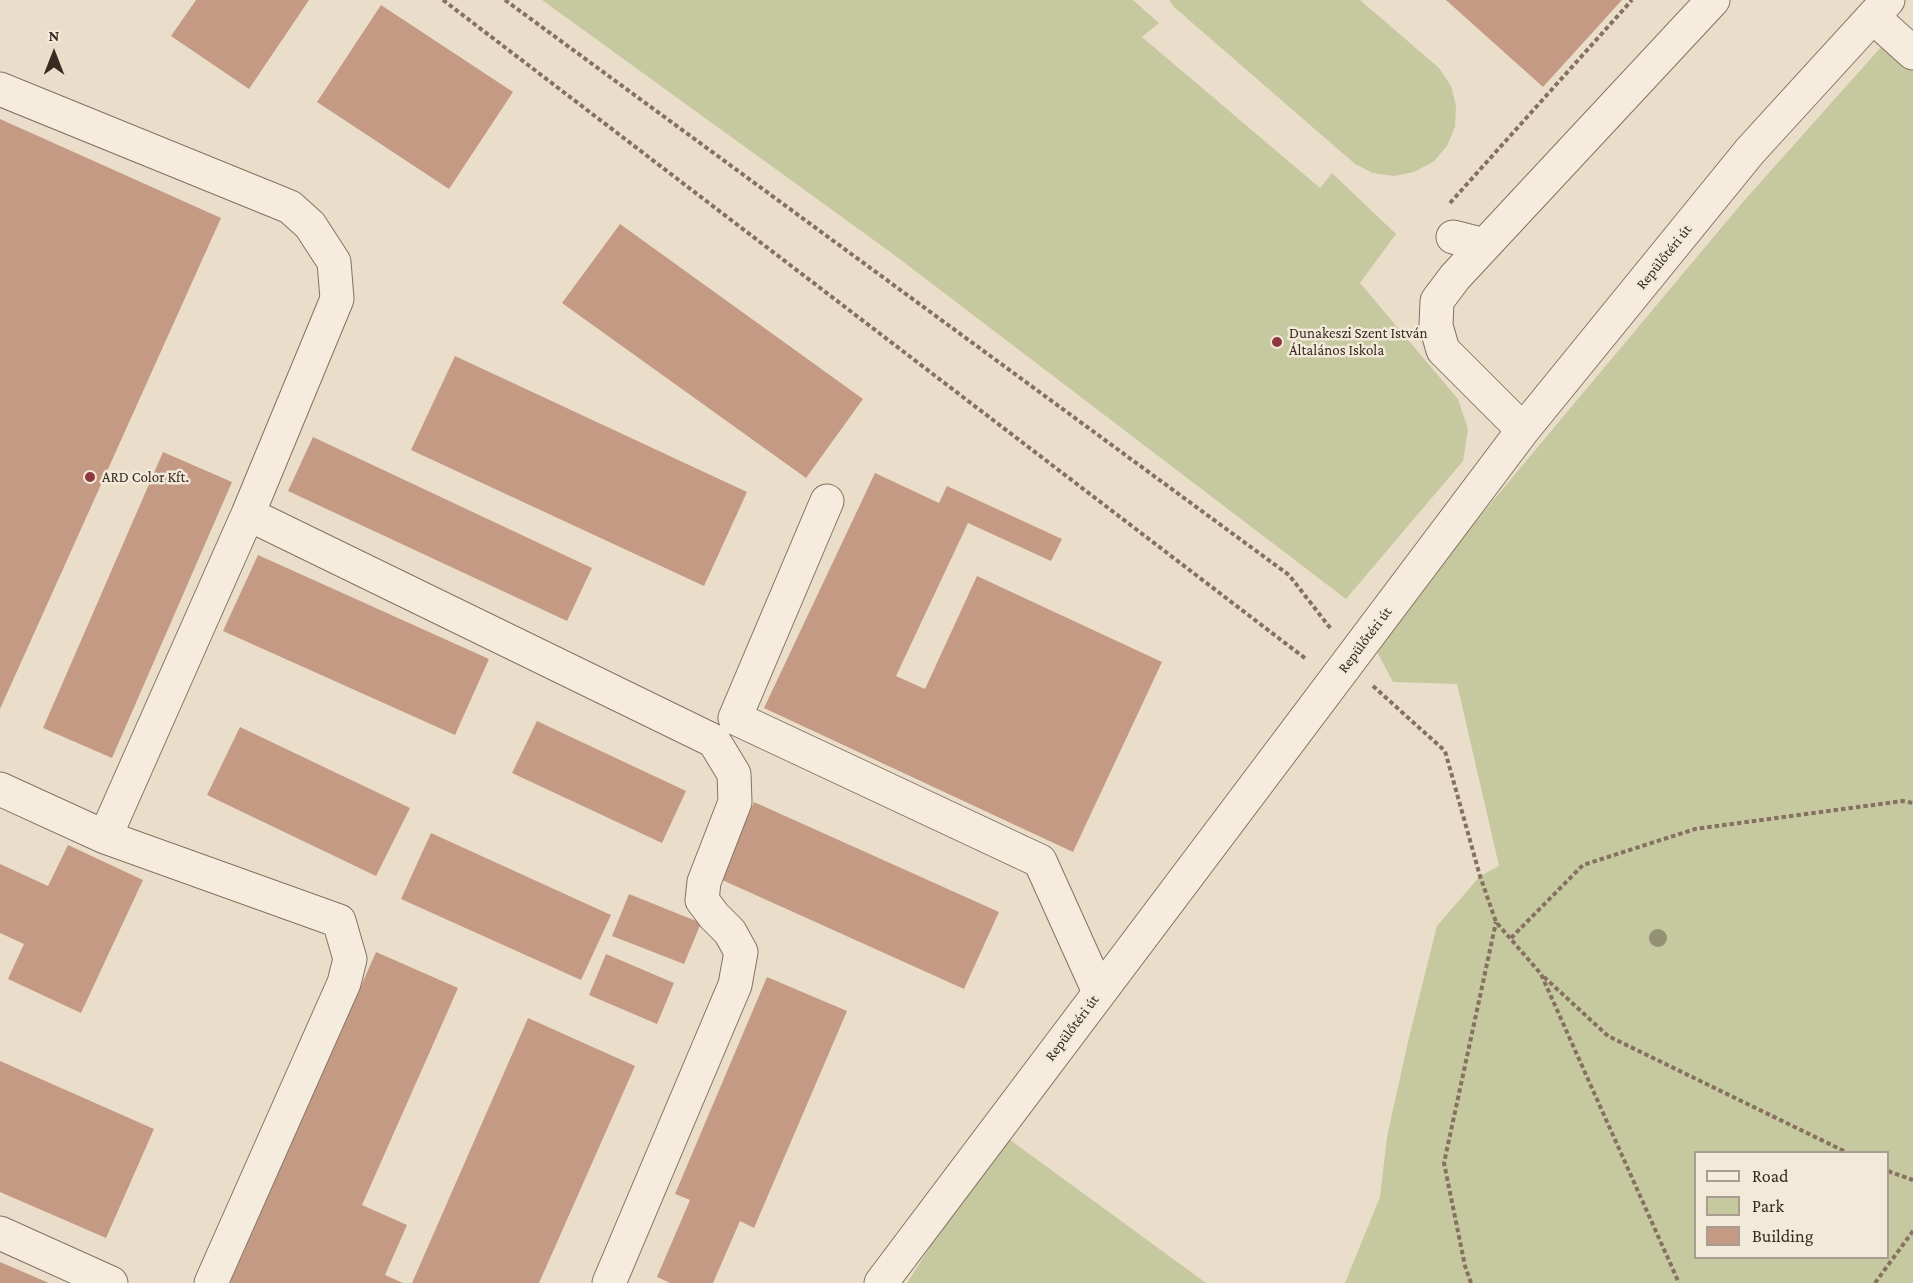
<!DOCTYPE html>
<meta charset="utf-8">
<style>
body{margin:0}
#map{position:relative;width:1913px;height:1283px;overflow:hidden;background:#eadecb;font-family:"Crimson Pro",serif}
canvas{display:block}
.legend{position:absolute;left:1694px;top:1151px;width:195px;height:108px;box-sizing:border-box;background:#f3e9d9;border:2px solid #a89d90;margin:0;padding:8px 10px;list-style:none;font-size:18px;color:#382b22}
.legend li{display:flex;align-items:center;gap:12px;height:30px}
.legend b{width:30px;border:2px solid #a89d90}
.north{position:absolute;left:24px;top:24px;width:60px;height:60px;-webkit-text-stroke:4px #f3e9d9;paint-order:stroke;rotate:0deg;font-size:16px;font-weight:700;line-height:24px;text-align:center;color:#382b22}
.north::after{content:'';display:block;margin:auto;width:21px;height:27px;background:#382b22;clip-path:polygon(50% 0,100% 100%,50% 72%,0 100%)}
</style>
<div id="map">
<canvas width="1913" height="1283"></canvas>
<ul class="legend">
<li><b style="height:8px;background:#f6ecdd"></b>Road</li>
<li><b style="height:16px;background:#c6c89f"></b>Park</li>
<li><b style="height:16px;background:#c49a85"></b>Building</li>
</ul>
<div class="north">N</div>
</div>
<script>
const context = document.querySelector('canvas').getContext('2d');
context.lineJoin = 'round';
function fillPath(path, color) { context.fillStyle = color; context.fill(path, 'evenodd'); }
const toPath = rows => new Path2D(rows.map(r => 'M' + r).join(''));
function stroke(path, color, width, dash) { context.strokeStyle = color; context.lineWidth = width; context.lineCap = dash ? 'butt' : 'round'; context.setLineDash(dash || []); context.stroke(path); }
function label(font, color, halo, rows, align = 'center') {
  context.font = font + ' "Crimson Pro",serif'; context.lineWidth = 5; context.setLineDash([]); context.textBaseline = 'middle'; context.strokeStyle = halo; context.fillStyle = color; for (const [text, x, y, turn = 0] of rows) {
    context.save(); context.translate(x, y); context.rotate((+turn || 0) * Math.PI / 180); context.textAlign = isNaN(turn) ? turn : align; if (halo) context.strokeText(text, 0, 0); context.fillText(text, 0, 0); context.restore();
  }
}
fillPath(toPath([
 [542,0,1133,0,1159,23,1142,37,1320,188,1332,173,1396,234,1360,283,1458,399,1468,429,1463,461,1346,599,893,254],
 [1169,0,1360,0,1439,68,1451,86,1456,106,1455,127,1447,146,1433,162,1414,172,1394,176,1373,173,1355,164,1174,7],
 [1882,46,1913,70,1913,1283,1345,1283,1380,1197,1387,1137,1407,1046,1437,926,1480,876,1499,866,1457,684,1393,682,1373,644,1742,203],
 [1696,1152,1888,1152,1888,1258,1696,1258],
 [1002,1134,1206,1283,907,1283]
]), '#c6c89f');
fillPath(toPath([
 [196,0,309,0,249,89,171,36],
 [1446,0,1622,0,1543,87],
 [381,5,513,92,449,189,317,102],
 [0,119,221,218,0,709],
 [620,224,863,399,806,478,562,303],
 [455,356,747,492,704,586,411,450],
 [313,437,592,568,567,621,288,491],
 [163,452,232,482,112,758,43,728],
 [875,473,939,503,947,486,1062,539,1051,561,968,523,896,676,925,689,977,576,1162,662,1073,852,764,708],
 [258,555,489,659,455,735,223,631],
 [537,721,686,791,662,843,512,773],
 [240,727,410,808,376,876,207,795],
 [754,802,999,912,964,989,720,879],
 [431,833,611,915,581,980,401,899],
 [68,845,143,880,81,1013,8,979,24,944,0,933,0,864,48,886],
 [629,894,701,923,684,964,612,936],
 [376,952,458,988,362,1205,407,1225,385,1275,403,1283,230,1283],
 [606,954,674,983,657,1024,589,995],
 [767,977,847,1011,754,1228,740,1221,713,1283,670,1283,657,1277,690,1200,675,1194],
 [528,1018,635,1066,539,1283,412,1283],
 [0,1061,154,1129,106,1238,0,1192],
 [0,1262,49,1283,0,1283]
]), '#c49a85');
const minor = toPath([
 [1873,17,1913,53],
 [0,89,290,207,310,225,334,262,337,299,248,514,105,837],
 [1453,237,1485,245],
 [1523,430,1443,350,1436,326,1437,301,1455,277,1713,0],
 [827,501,735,718,1040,861,1099,992],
 [248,514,714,741,734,774,735,802,704,882,702,900,714,916,730,932,741,952,735,985,609,1283],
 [0,789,105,837,339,921,350,959,344,983,211,1283],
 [0,1233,111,1283],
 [881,1283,1523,430,1750,151,1888,0]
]);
stroke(minor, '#867161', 35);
stroke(toPath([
 [443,0,1306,659],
 [505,0,1289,575,1331,629],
 [1450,203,1632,0],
 [1373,686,1445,751,1480,876,1496,922,1541,974,1679,1283],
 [1511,938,1583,865,1695,829,1903,801,1913,803],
 [1544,977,1608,1036,1846,1152],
 [1888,1171,1913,1180],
 [1471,1283,1465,1266,1444,1163,1496,922],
 [1875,1283,1913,1231]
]), '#867161', 4, [4.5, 3]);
stroke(minor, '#f6ecdd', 33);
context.fillStyle = '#939173';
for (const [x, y] of [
 [1658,938]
]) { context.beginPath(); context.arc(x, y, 9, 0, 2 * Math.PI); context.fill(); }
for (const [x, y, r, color] of [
 [1277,342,6,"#8e373f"],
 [90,477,6,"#8e373f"]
]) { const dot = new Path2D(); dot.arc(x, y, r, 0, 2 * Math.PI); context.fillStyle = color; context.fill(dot); stroke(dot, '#f3e9d9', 2); }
label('15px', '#382b22', '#f3e9d9', [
 ["Repülőtéri út",1664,257,-51],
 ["Repülőtéri út",1365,640,-53],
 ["Repülőtéri út",1072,1028,-53]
]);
label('15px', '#382b22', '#f3e9d9', [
 ["Dunakeszi Szent István",1289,333],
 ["Általános Iskola",1289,350],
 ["ARD Color Kft.",102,477]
], 'left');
</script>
